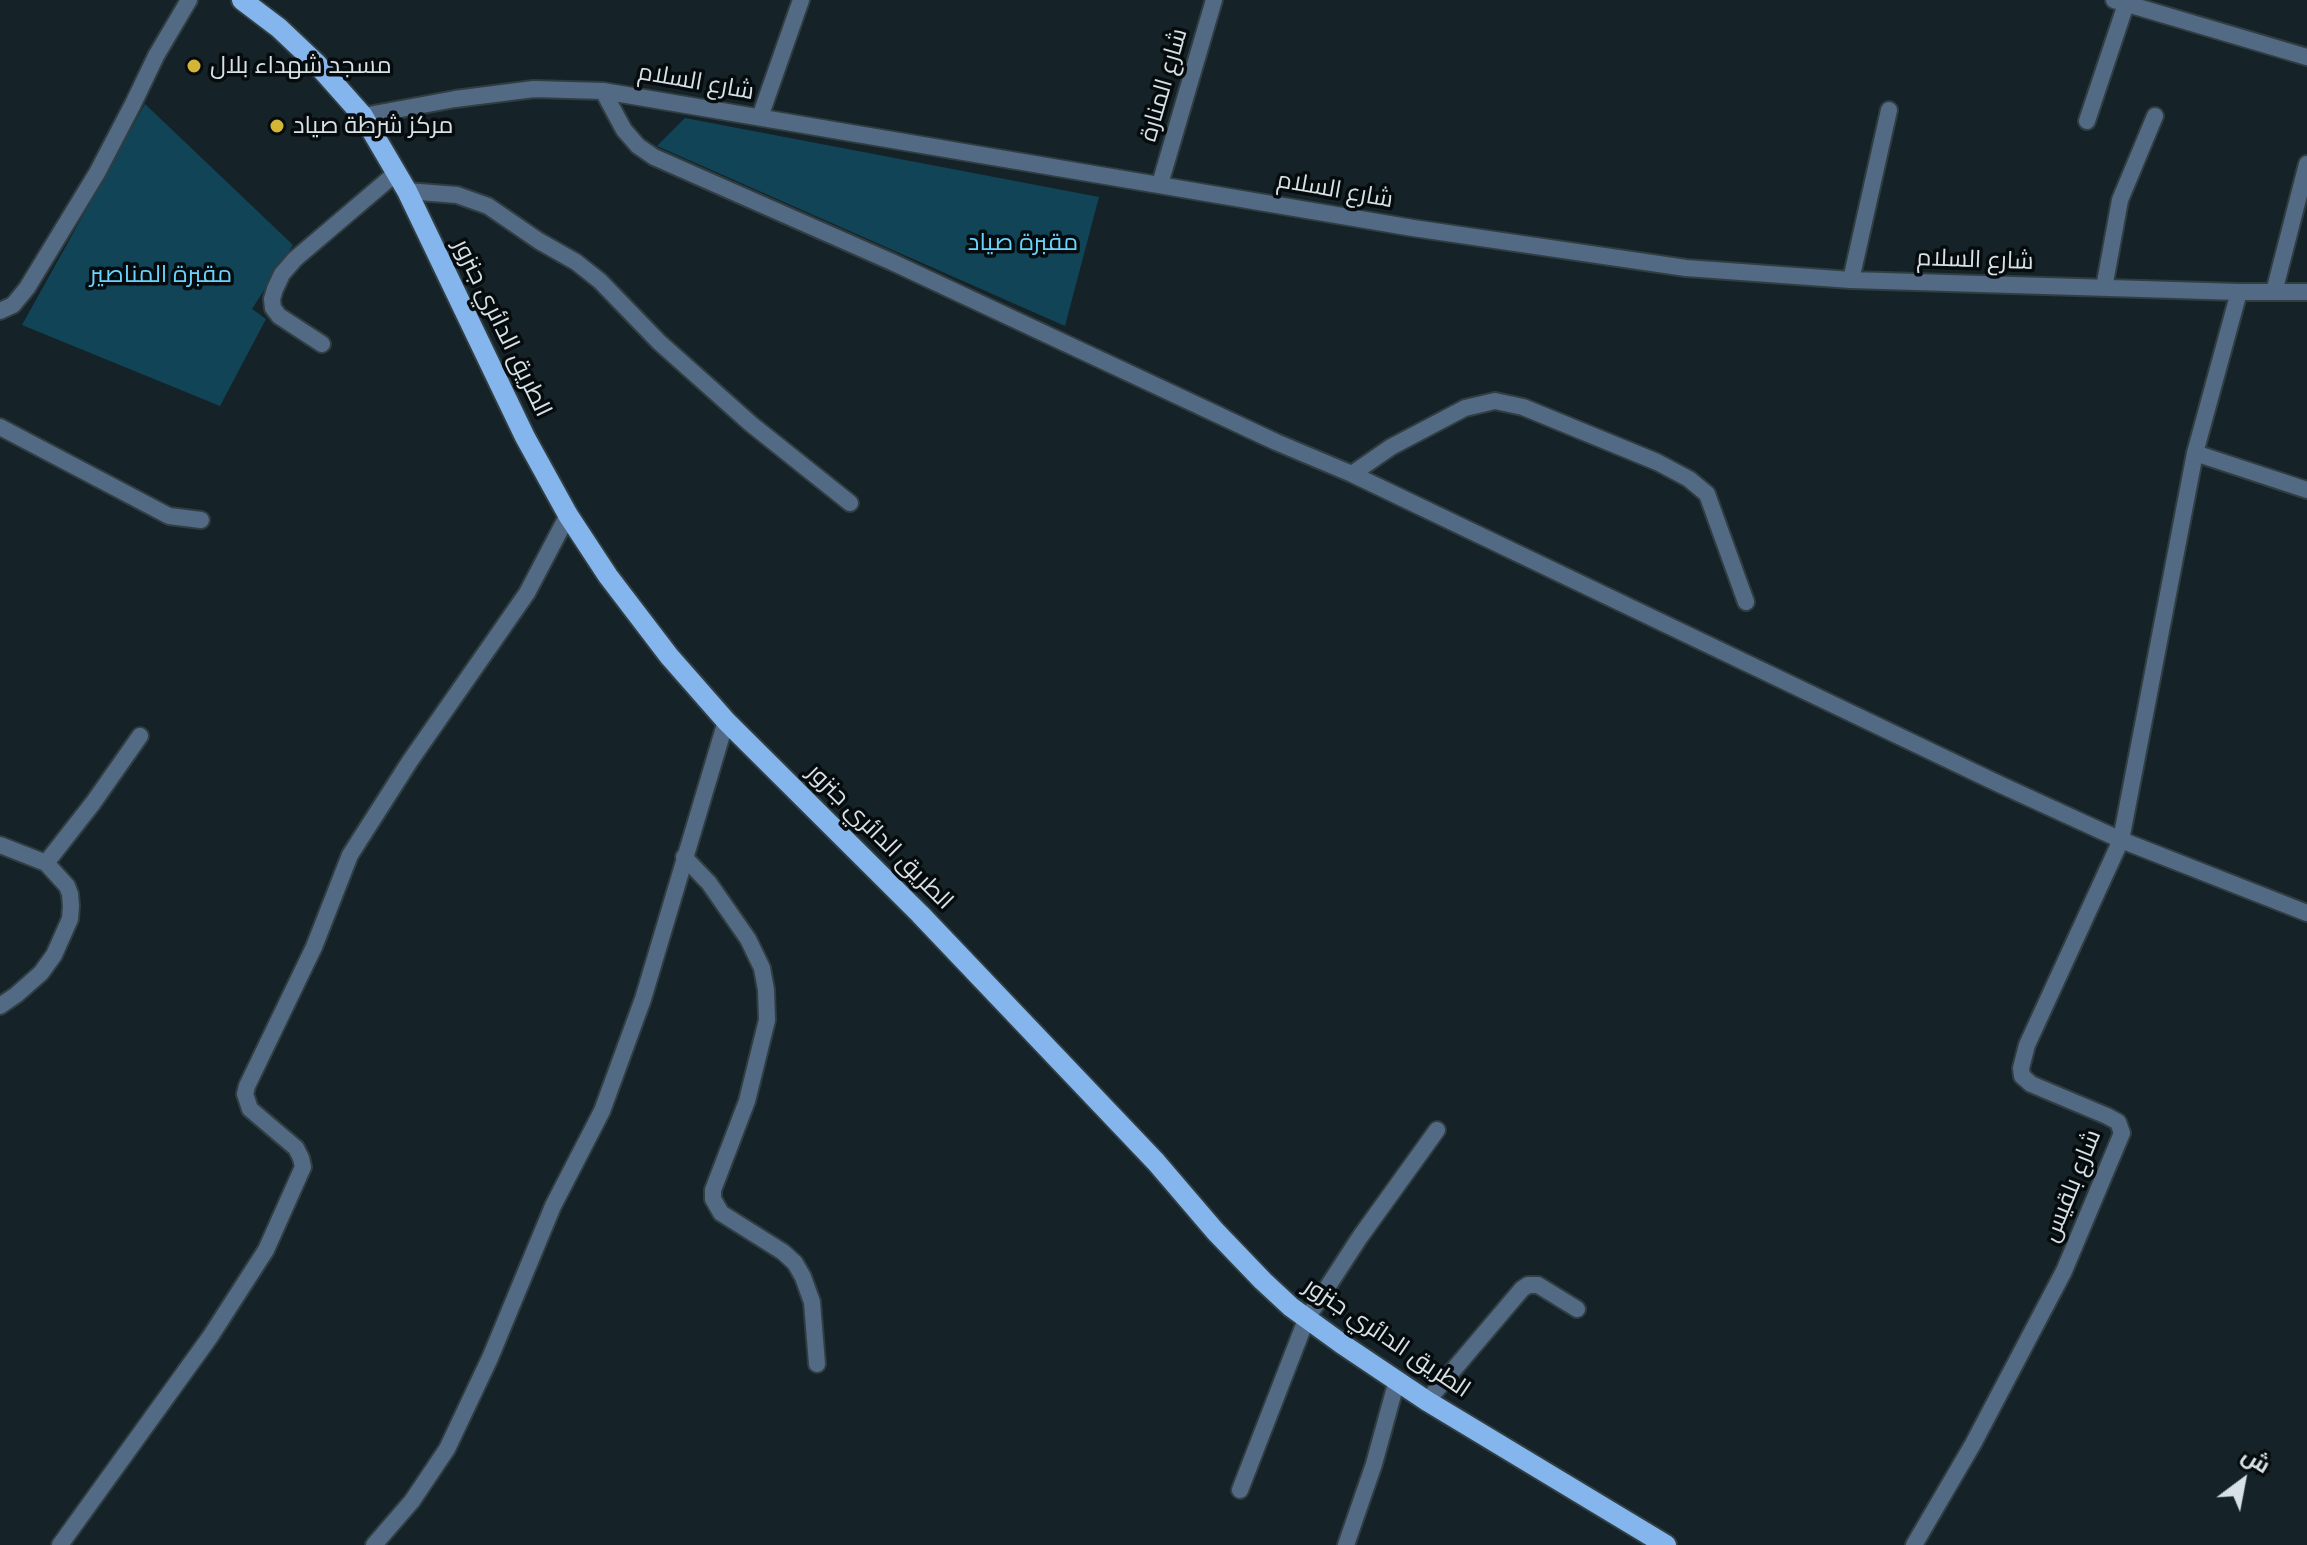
<!DOCTYPE html>
<meta charset="utf-8">
<style>
body{margin:0}
#map{position:relative;width:2307px;height:1545px;overflow:hidden;background:#152328;font-family:Figtree,Cairo,sans-serif}
canvas{display:block}
.north{position:absolute;left:2203px;top:1441px;width:80px;height:80px;-webkit-text-stroke:6px #060b0e;paint-order:stroke;rotate:32deg;font-size:22px;font-weight:700;line-height:32px;text-align:center;color:#d8e1e5}
.north::after{content:'';display:block;margin:auto;width:28px;height:36px;background:#d8e1e5;clip-path:polygon(50% 0,100% 100%,50% 72%,0 100%)}
</style>
<div id="map">
<canvas width="2307" height="1545"></canvas>
<div class="north">ش</div>
</div>
<script>
const context = document.querySelector('canvas').getContext('2d');
context.lineJoin = 'round';
function fillPath(path, color) { context.fillStyle = color; context.fill(path, 'evenodd'); }
const toPath = rows => new Path2D(rows.map(r => 'M' + r).join(''));
function stroke(path, color, width, dash) { context.strokeStyle = color; context.lineWidth = width; context.lineCap = dash ? 'butt' : 'round'; context.setLineDash(dash || []); context.stroke(path); }
function label(font, color, halo, rows, align = 'center') {
  context.font = font + ' Figtree,Cairo,sans-serif'; context.lineWidth = 7; context.setLineDash([]); context.textBaseline = 'middle'; context.strokeStyle = halo; context.fillStyle = color; for (const [text, x, y, turn = 0] of rows) {
    context.save(); context.translate(x, y); context.rotate((+turn || 0) * Math.PI / 180); context.textAlign = isNaN(turn) ? turn : align; if (halo) context.strokeText(text, 0, 0); context.fillText(text, 0, 0); context.restore();
  }
}
fillPath(toPath([
 [145,104,293,245,252,309,266,319,220,406,22,325],
 [685,118,1099,197,1065,326,657,146]
]), '#114456');
const minor = toPath([
 [2114,0,2307,57],
 [603,91,624,130,638,146,654,157,892,262,1276,442,1352,474,1999,784,2121,840,2307,913],
 [363,116,455,99,534,89,603,91,1413,228,1686,268,1851,280,2239,292,2307,292],
 [760,117,801,0],
 [2087,121,2126,4],
 [1160,184,1214,0],
 [407,191,457,195,488,206,539,241,576,262,600,281,659,342,751,424,850,503],
 [1851,280,1889,110],
 [2104,288,2120,200,2155,116],
 [2274,292,2307,164],
 [0,311,13,305,27,288,97,173,133,104,156,56,189,0],
 [322,344,279,316,273,308,272,299,275,289,282,274,295,259,396,173],
 [0,427,169,516,201,520],
 [2195,453,2307,490],
 [1352,474,1391,447,1465,408,1495,401,1523,407,1657,462,1689,479,1707,494,1746,602],
 [0,845,46,863,67,886,70,894,71,906,70,919,54,955,41,973,16,995,0,1006],
 [684,857,709,883,748,939,762,968,766,990,767,1020,747,1101,713,1190,713,1199,721,1213,783,1252,795,1263,803,1277,812,1302,817,1364],
 [46,863,93,803,140,736],
 [1427,1401,1522,1289,1528,1285,1538,1285,1577,1309],
 [1240,1490,1306,1320,1360,1237,1437,1130],
 [60,1545,210,1337,266,1250,303,1167,301,1158,296,1148,250,1109,245,1094,247,1086,314,947,350,855,410,761,527,593,568,515],
 [374,1545,412,1501,447,1449,490,1358,553,1206,602,1111,643,999,726,721],
 [1346,1545,1374,1464,1397,1380],
 [1914,1545,1973,1444,2064,1271,2122,1133,2118,1122,2107,1116,2031,1084,2022,1076,2021,1068,2027,1045,2121,840,2195,453,2239,292]
]);
const primary = toPath([
 [242,0,279,28,316,63,363,116,407,191,525,437,568,515,608,576,669,656,726,721,920,914,1156,1162,1215,1231,1263,1281,1291,1307,1342,1344,1427,1401,1666,1545]
]);
stroke(minor, '#303e42', 20);
stroke(primary, '#303e42', 24);
stroke(minor, '#536a85', 16);
stroke(primary, '#85b5ed', 20);
for (const [x, y, r, color] of [
 [194,66,8,"#d3b635"],
 [277,126,8,"#d3b635"]
]) { const dot = new Path2D(); dot.arc(x, y, r, 0, 2 * Math.PI); context.fillStyle = color; context.fill(dot); stroke(dot, '#060b0e', 3); }
label('24px', '#d8e1e5', '#060b0e', [
 ["مسجد شهداء بلال",210,66],
 ["مركز شرطة صياد",293,126]
], 'left');
label('24px', '#d8e1e5', '#060b0e', [
 ["شارع السلام",696,82,10],
 ["شارع المنارة",1164,85,-74],
 ["شارع السلام",1335,190,10],
 ["شارع السلام",1975,260,2],
 ["الطريق الدائري جنزور",502,328,64],
 ["الطريق الدائري جنزور",880,837,45],
 ["شارع بلقيس",2072,1186,-68],
 ["الطريق الدائري جنزور",1387,1338,34]
]);
label('24px', '#6ad4fe', '#060b0e', [
 ["مقبرة صياد",1023,243],
 ["مقبرة المناصير",161,275]
]);
</script>
